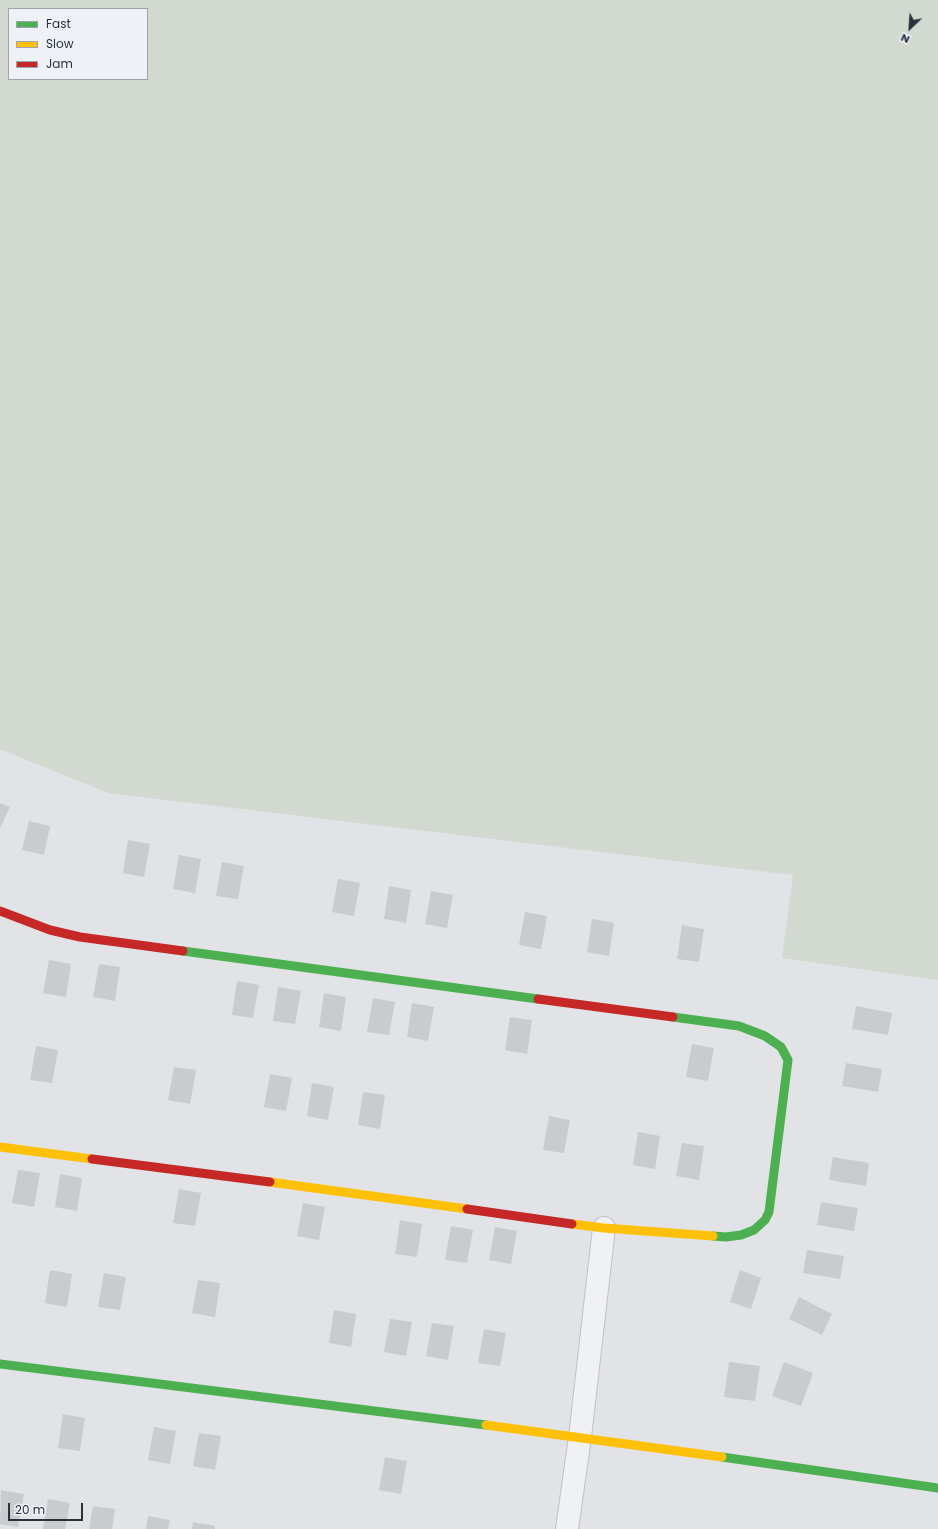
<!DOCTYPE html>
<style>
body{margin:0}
#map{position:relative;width:938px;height:1529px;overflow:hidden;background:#e1e3e6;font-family:Poppins,sans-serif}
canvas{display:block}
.legend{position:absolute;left:8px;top:8px;width:140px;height:72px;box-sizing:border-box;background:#eef1f5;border:1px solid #9fa4ac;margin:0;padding:5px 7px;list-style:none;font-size:12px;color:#28313e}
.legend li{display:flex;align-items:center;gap:8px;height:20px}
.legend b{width:20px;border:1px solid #9fa4ac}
.north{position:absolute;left:890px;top:8px;width:40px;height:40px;-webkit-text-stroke:3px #eef1f5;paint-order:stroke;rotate:205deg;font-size:11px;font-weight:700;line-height:16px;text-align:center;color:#28313e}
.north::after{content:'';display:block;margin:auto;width:14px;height:18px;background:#28313e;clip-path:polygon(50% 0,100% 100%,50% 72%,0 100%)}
.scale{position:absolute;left:8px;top:1503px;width:75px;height:18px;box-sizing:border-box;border:2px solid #28313e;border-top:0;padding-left:5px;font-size:12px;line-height:14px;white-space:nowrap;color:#28313e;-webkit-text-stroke:3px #eef1f5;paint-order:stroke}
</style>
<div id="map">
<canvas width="938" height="1529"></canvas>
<ul class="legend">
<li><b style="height:5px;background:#4caf50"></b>Fast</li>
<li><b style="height:5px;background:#ffc107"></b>Slow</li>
<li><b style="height:5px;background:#c62828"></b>Jam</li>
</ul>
<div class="north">N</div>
<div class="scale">20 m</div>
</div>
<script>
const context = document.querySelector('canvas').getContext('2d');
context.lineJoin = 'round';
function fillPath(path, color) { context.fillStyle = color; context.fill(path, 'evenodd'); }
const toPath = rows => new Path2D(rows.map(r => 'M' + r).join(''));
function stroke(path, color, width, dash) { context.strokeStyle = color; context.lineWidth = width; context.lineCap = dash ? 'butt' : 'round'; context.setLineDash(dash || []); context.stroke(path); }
fillPath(toPath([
 [0,0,938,0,938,980,782,958,793,875,108,793,0,749],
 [9,9,147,9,147,79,9,79]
]), '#d2d9d1');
fillPath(toPath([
 [0,803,10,807,0,828],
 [29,821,50,826,44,855,22,850],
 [128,840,150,844,144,877,123,873],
 [179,855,201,859,195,893,173,889],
 [222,862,244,866,238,899,216,896],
 [338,879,360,883,354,916,332,912],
 [389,886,411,890,406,923,384,919],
 [431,891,453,895,447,928,425,924],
 [525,912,547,916,541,949,519,945],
 [592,919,614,923,609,956,587,952],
 [682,925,704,929,699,962,677,959],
 [49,960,71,964,66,997,43,993],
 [99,964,120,967,115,1001,93,997],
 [237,981,259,985,253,1018,232,1015],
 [278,987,301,991,295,1024,273,1021],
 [324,993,346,997,341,1031,319,1027],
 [373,998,395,1002,389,1035,367,1032],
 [412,1003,434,1007,428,1041,407,1037],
 [856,1006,892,1013,888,1035,852,1029],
 [510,1017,532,1020,527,1054,505,1050],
 [692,1044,714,1048,708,1081,686,1077],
 [36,1046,58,1050,52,1083,30,1080],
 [846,1063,882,1069,878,1092,842,1086],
 [174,1067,196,1070,190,1104,168,1100],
 [270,1074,292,1078,286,1111,264,1107],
 [312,1083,334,1087,328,1120,307,1116],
 [363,1092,385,1095,380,1129,358,1125],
 [549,1116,570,1120,564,1153,543,1150],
 [638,1132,660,1136,655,1169,633,1165],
 [682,1143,704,1146,699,1180,676,1176],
 [833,1157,869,1163,866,1186,829,1180],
 [18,1170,40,1173,34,1207,12,1203],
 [60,1174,82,1178,77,1211,55,1207],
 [179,1189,201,1193,195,1226,173,1223],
 [821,1202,858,1208,854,1231,817,1225],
 [303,1203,325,1207,319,1240,297,1236],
 [400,1220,422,1224,417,1257,395,1254],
 [451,1226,473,1230,467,1263,445,1260],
 [495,1227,517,1231,511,1264,489,1260],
 [807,1250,844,1256,840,1279,803,1273],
 [50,1270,72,1274,67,1307,45,1303],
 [740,1270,761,1278,751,1309,730,1302],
 [104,1273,126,1277,120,1310,98,1307],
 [198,1280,220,1283,215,1317,192,1313],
 [799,1297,832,1314,822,1335,789,1319],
 [334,1310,356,1314,351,1347,329,1343],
 [390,1319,412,1322,406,1356,384,1352],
 [432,1323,454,1326,448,1360,426,1356],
 [484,1329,506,1333,500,1366,478,1363],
 [729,1362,760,1366,755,1401,724,1397],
 [784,1362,813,1373,801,1406,772,1396],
 [63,1414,85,1418,80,1451,58,1448],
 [154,1427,176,1431,170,1464,148,1460],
 [199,1433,221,1436,215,1470,193,1466],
 [385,1457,407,1461,401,1494,379,1490],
 [1,1490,24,1494,18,1527,0,1524],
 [48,1499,70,1503,65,1529,43,1529],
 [93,1506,115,1509,112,1529,89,1529],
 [148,1516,170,1520,168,1529,146,1529],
 [193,1522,215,1526,215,1529,192,1529]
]), '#c9cbce');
const street = toPath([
 [567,1529,580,1437,604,1228]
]);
stroke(street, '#bfc1c4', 24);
stroke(street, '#f0f1f2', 22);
stroke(toPath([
 [183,951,538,999],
 [673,1017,739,1026,765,1036,781,1047,788,1060,769,1212,765,1220,754,1230,741,1235,726,1237,713,1236],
 [0,1364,486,1425],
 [722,1457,938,1488]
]), '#4caf50', 9);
stroke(toPath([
 [0,1147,92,1159],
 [270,1182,467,1209],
 [572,1224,604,1228,713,1236],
 [486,1425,722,1457]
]), '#ffc107', 9);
stroke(toPath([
 [0,911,50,930,80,937,183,951],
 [538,999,673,1017],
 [92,1159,270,1182],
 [467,1209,572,1224]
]), '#c62828', 9);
</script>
